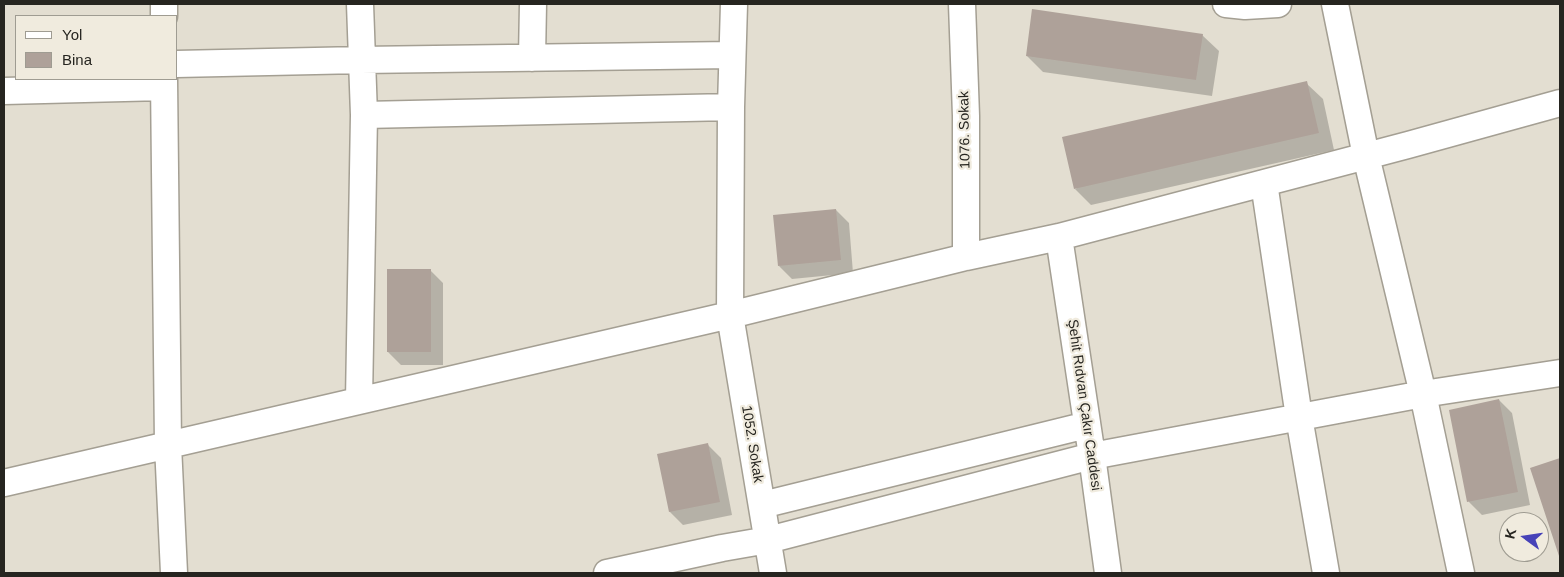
<!DOCTYPE html>
<meta charset="utf-8">
<style>
body{margin:0}
#map{position:relative;width:1564px;height:577px;overflow:hidden;background:#e3ded1;font-family:Arial,sans-serif}
canvas{display:block}
.frame{position:absolute;inset:0;border:5px solid #262520;pointer-events:none}
.legend{position:absolute;left:15px;top:15px;width:162px;height:65px;box-sizing:border-box;background:#f0ebde;border:1px solid #9f9c92;margin:0;padding:6px 9px;list-style:none;font-size:15px;color:#262520}
.legend li{display:flex;align-items:center;gap:10px;height:25px}
.legend b{width:25px;border:1px solid #9f9c92}
.north{position:absolute;left:1499px;top:512px;width:50px;height:50px;box-sizing:border-box;background:#f0ebde;border:1px solid #9f9c92;border-radius:50%;rotate:284deg;font-size:14px;font-weight:700;line-height:20px;text-align:center;color:#262520}
.north::after{content:'';display:block;margin:auto;width:18px;height:22px;background:#4642b8;clip-path:polygon(50% 0,100% 100%,50% 72%,0 100%)}
</style>
<div id="map">
<canvas width="1564" height="577"></canvas>
<div class="frame"></div>
<ul class="legend">
<li><b style="height:6px;background:#fff"></b>Yol</li>
<li><b style="height:14px;background:#aea199"></b>Bina</li>
</ul>
<div class="north">K</div>
</div>
<script>
const context = document.querySelector('canvas').getContext('2d');
context.lineJoin = 'round';
function fillPath(path, color) { context.fillStyle = color; context.fill(path, 'evenodd'); }
const toPath = rows => new Path2D(rows.map(r => 'M' + r).join(''));
function stroke(path, color, width, dash) { context.strokeStyle = color; context.lineWidth = width; context.lineCap = dash ? 'butt' : 'round'; context.setLineDash(dash || []); context.stroke(path); }
function label(font, color, halo, rows, align = 'center') {
  context.font = font + ' Arial,sans-serif'; context.lineWidth = 4.5; context.setLineDash([]); context.textBaseline = 'middle'; context.strokeStyle = halo; context.fillStyle = color; for (const [text, x, y, turn = 0] of rows) {
    context.save(); context.translate(x, y); context.rotate((+turn || 0) * Math.PI / 180); context.textAlign = isNaN(turn) ? turn : align; if (halo) context.strokeText(text, 0, 0); context.fillText(text, 0, 0); context.restore();
  }
}
fillPath(toPath([
 [1202,35,1219,51,1212,96,1043,72,1027,56],
 [1306,83,1323,99,1334,150,1091,205,1075,189],
 [836,210,849,223,853,273,792,279,779,266],
 [430,270,443,283,443,365,401,365,388,352],
 [1499,400,1512,413,1530,505,1482,515,1469,502,1450,411],
 [708,445,721,458,732,515,683,525,670,512,658,455],
 [1560,459,1560,557,1532,468]
]), '#0003');
fillPath(toPath([
 [1032,9,1203,34,1196,80,1026,56],
 [1307,81,1319,133,1074,189,1062,137],
 [836,209,841,260,778,266,773,215],
 [387,269,431,269,431,352,387,352],
 [1499,399,1518,492,1467,502,1449,410],
 [708,443,720,502,669,512,657,454],
 [1560,458,1560,559,1530,468]
]), '#aea199');
const street = toPath([
 [164,4,164,16],
 [734,4,731,107,730,315,773,573],
 [962,4,966,116,966,257],
 [1226,4,1245,6,1278,4],
 [1335,4,1366,156,1423,394,1461,573],
 [532,58,533,4],
 [176,64,361,60,732,55],
 [164,79,168,445,174,573],
 [4,91,164,87],
 [364,115,731,107],
 [1264,183,1299,417,1326,573],
 [1059,237,1092,456,1108,573],
 [359,400,364,115,360,4],
 [4,483,730,315,966,257,1059,237,1408,145,1560,103],
 [762,505,1087,425],
 [607,573,722,548,768,540,1092,456,1423,394,1560,373]
]);
stroke(street, '#a49f93', 29);
stroke(street, '#fff', 26);
label('14px', '#262520', '#f0ebde', [
 ["1076. Sokak",965,130,-91],
 ["Şehit Rıdvan Çakır Caddesi",1084,405,82],
 ["1052. Sokak",752,444,81]
]);
</script>
